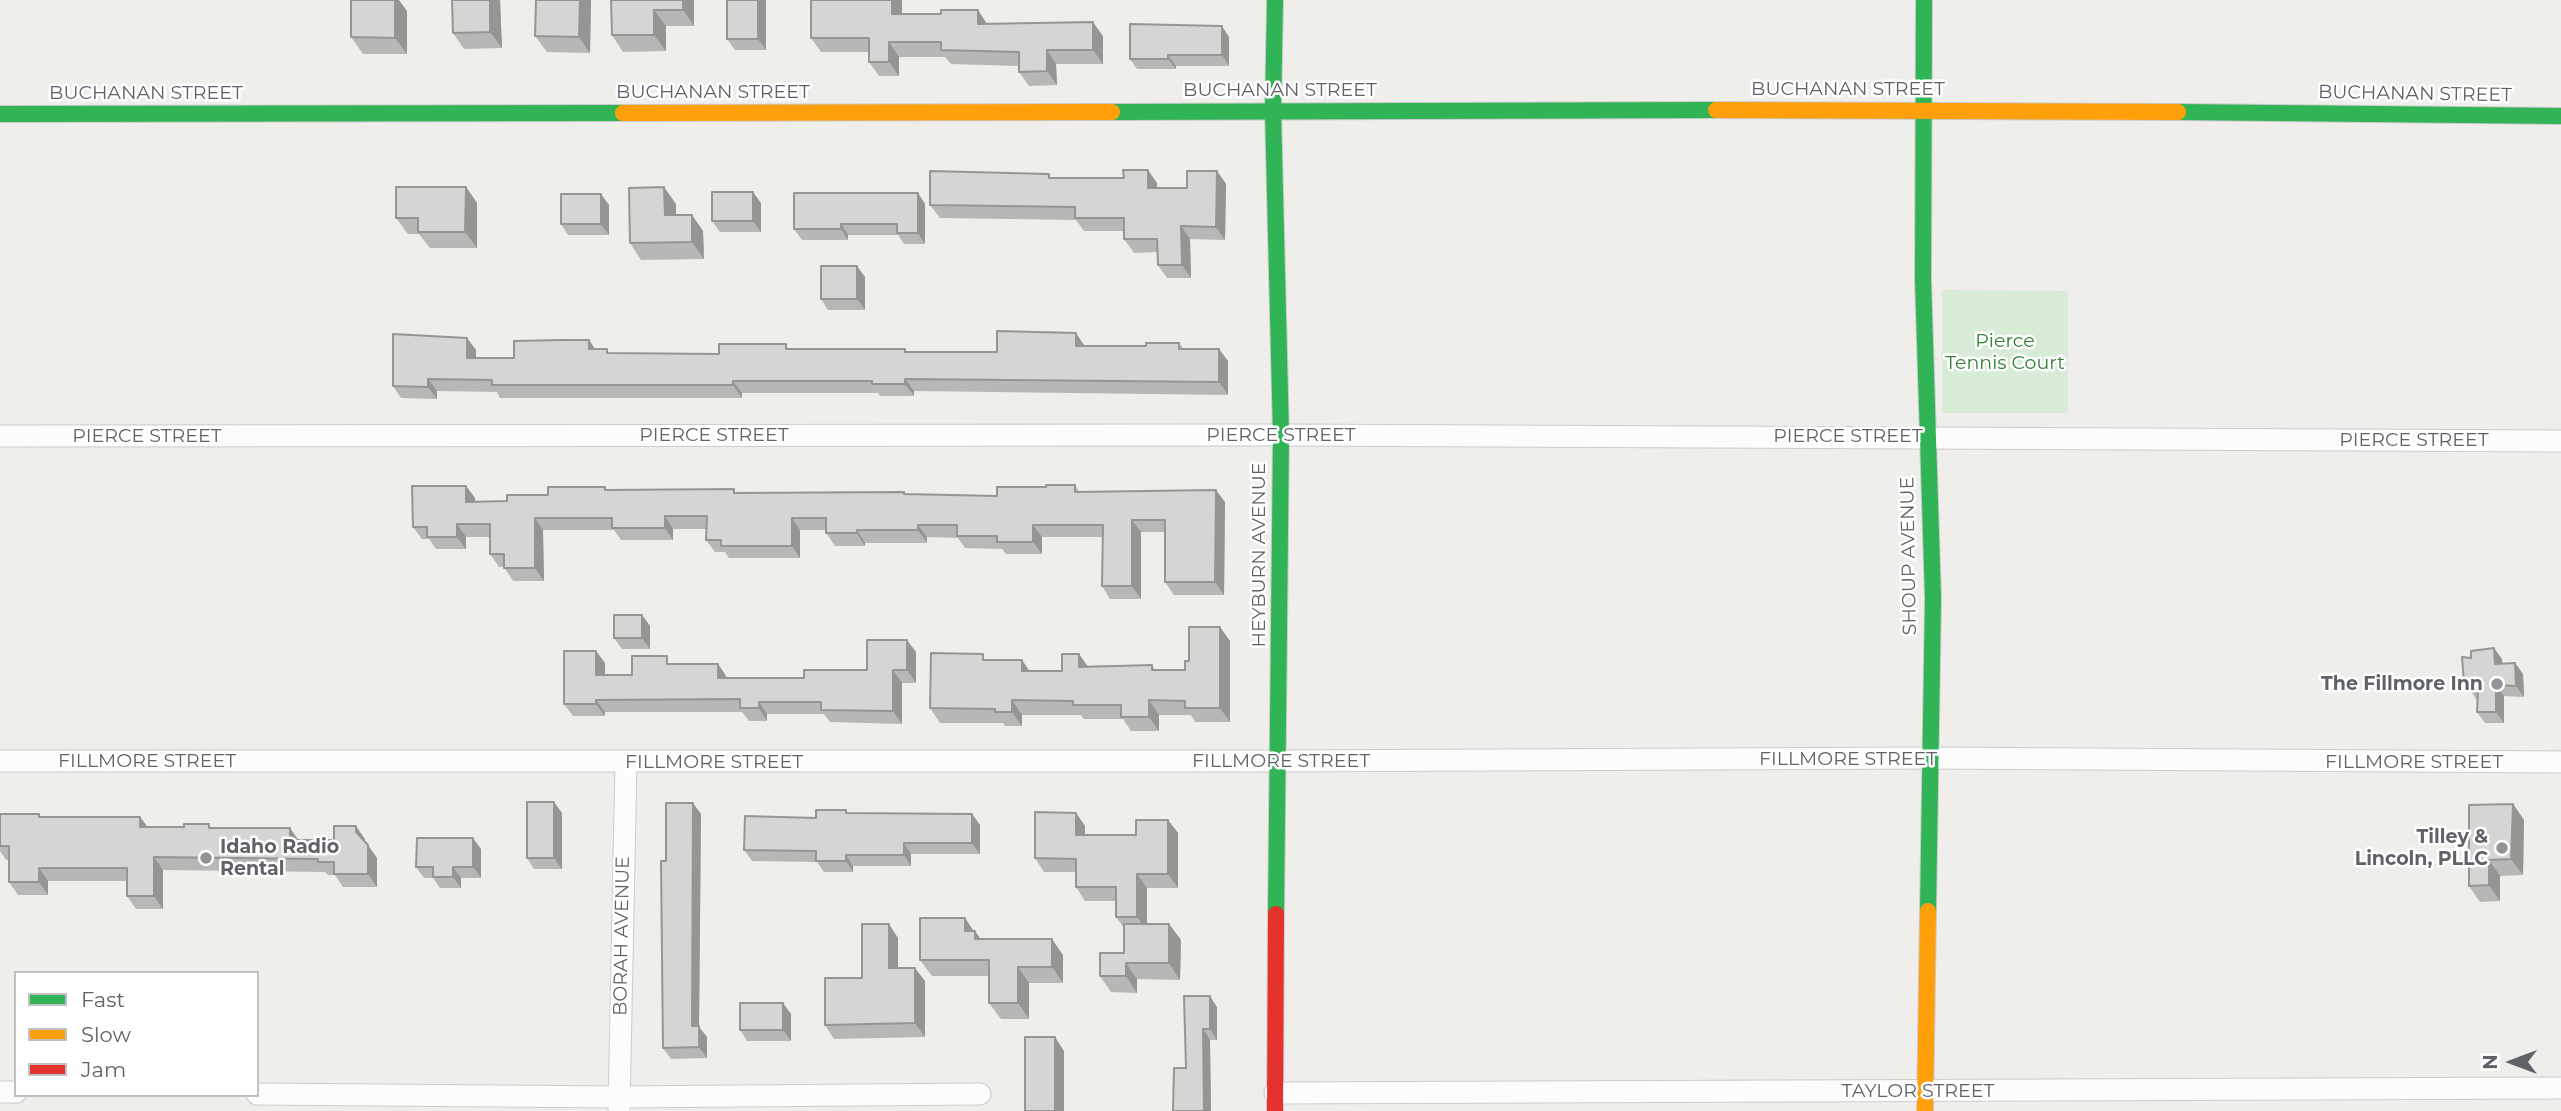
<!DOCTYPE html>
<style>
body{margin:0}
#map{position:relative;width:2561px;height:1111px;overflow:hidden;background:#efeeea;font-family:Montserrat,sans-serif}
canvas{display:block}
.legend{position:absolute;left:14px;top:971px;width:245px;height:126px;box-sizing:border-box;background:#fff;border:2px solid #bfc1c3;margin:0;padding:9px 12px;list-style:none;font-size:21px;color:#5f6368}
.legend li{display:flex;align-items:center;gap:14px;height:35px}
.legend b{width:35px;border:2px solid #bfc1c3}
.north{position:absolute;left:2477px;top:1027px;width:70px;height:70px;-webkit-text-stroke:5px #fff;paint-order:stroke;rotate:270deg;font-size:19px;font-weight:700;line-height:28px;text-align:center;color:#5f6368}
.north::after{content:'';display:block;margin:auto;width:24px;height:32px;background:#5f6368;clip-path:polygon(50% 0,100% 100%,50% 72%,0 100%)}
</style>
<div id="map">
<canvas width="2561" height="1111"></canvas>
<ul class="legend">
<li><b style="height:9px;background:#30b455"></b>Fast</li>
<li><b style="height:9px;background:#ff9f0a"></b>Slow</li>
<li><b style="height:9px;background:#e5322d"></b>Jam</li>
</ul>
<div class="north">N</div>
</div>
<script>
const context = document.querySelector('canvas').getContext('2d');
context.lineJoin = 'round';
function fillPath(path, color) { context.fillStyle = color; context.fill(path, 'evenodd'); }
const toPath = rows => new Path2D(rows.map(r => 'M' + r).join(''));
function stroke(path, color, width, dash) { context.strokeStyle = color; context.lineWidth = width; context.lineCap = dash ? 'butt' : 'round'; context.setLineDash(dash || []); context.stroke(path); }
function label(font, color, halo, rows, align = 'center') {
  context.font = font + ' Montserrat,sans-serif'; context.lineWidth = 5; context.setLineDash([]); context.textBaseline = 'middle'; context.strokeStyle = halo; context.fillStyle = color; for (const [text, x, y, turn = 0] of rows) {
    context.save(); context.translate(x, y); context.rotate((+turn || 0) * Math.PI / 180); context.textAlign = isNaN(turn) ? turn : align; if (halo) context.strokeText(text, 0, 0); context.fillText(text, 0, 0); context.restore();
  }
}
fillPath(toPath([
 [1942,290,2068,291,2068,413,1942,413]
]), '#d8ebd6');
const street = toPath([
 [0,436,1281,435,2561,441],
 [0,761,1276,761,1929,758,2561,762],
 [0,1092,16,1092],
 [1275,1093,2561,1088],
 [257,1094,619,1097,980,1094],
 [619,1109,626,762]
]);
const fast = toPath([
 [1275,0,1273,111,1281,435,1276,914],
 [1924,0,1923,279,1933,598,1928,911],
 [1112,112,1716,110],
 [2178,112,2561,116],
 [0,114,623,113]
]);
const slow = toPath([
 [1716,110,2178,112],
 [623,113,1112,112],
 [1925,1111,1928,911]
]);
const jam = toPath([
 [1275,1111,1276,914]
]);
stroke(street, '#cbcccc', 23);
stroke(fast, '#cacacb', 18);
stroke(slow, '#cacacb', 18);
stroke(jam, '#cacacb', 18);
stroke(street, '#fdfcfc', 21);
stroke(fast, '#30b455', 16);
stroke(slow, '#ff9f0a', 16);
stroke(jam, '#e5322d', 16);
fillPath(toPath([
 [500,0,502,48,464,49,453,33],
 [591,0,590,53,547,52,535,36],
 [611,0,694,0,694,26,666,26,666,51,623,52,612,35],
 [766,0,766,50,735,50,727,39],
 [902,0,902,14,1103,36,1103,64,1056,64,1057,85,1029,86,1019,72,1019,66,951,64,945,57,899,57,899,76,879,76,869,62,869,52,821,52,811,38],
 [407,11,407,54,363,54,351,37],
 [1229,37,1229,66,1176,66,1176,69,1137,69,1130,59],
 [1217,171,1226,184,1225,240,1190,239,1191,278,1167,278,1158,265,1158,252,1134,253,1124,239,1124,231,1084,231,1076,220,940,218,930,205,1052,178,1157,183,1157,188,1187,188],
 [466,187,477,203,477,248,430,248,419,234,408,234,396,218],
 [918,193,925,204,925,244,904,244,898,235,848,235,848,240,802,240,794,229],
 [761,203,761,232,720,232,712,221],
 [676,204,676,215,692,215,703,231,704,259,641,260,630,243],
 [609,205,609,235,568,235,561,224],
 [865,277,865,310,828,310,821,299],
 [467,338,476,350,476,358,514,358,589,340,595,349,609,353,719,354,786,344,788,349,908,352,997,352,1084,346,1146,346,1179,343,1184,349,1228,361,1228,395,914,391,914,396,880,396,878,393,742,393,742,398,500,398,497,392,437,391,437,399,401,398,393,386],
 [1075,485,1079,492,1225,502,1224,595,1174,595,1165,582,1165,532,1141,532,1141,599,1110,599,1102,586,1103,537,1042,537,1042,554,1006,554,1002,549,965,548,958,538,927,537,927,543,865,543,865,546,835,546,826,533,826,530,800,530,800,558,729,558,725,552,715,552,706,540,707,529,673,529,673,540,621,540,614,530,543,530,544,581,513,581,504,567,499,567,490,554,490,537,466,537,466,549,436,549,429,539,422,539,413,527,466,486,475,498,475,502,507,501,548,495,607,490,737,493,997,496,1046,487],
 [642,615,650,626,650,649,622,649,614,638],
 [1230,641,1230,722,1195,722,1191,715,1159,715,1159,731,1131,731,1123,719,1084,719,1081,715,1022,715,1022,726,1005,726,1003,723,940,723,930,708,988,660,1022,660,1029,671,1062,671,1088,666,1152,665,1155,670,1185,670,1189,661],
 [596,651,605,663,605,675,632,675,672,664,718,664,726,676,726,678,804,678,867,670,916,652,916,683,902,683,902,724,830,722,824,714,767,714,767,721,749,721,742,712,605,712,605,716,573,716,564,704],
 [2502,659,2502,664,2515,663,2523,674,2524,697,2504,696,2504,723,2485,723,2477,712,2477,700,2464,682],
 [2513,804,2524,820,2523,875,2500,876,2500,901,2480,902,2469,886],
 [562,813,562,869,534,869,527,858],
 [848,813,972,814,980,825,980,854,911,854,911,866,853,866,853,872,824,872,817,862,752,861,744,850,816,818],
 [1076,813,1085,826,1085,835,1136,835,1168,820,1178,833,1178,888,1147,888,1147,924,1169,924,1181,940,1180,980,1137,979,1137,993,1111,992,1100,976,1124,953,1124,928,1116,917,1116,901,1085,901,1076,887,1076,872,1044,872,1035,858],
 [0,814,41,817,140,817,147,827,211,828,299,840,365,839,365,842,377,858,377,887,343,887,335,875,328,875,325,872,163,870,163,909,136,909,127,896,127,881,48,881,48,895,18,895,9,882,9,860,6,860,0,851],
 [701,814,699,1027,707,1037,707,1058,671,1059,663,1048],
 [481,849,481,878,461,878,461,888,440,888,433,878,424,878,416,867],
 [965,918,980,939,1063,955,1063,983,1029,983,1029,1019,1001,1019,989,1003,989,976,932,976,920,960],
 [898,938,898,968,925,981,925,1037,834,1039,825,1025,862,978],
 [1184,996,1217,1007,1217,1040,1210,1040,1211,1111,1173,1111,1186,1068],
 [791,1014,791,1041,747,1041,740,1030]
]), '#b8b7b5');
fillPath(toPath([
 [395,0,399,0,407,11,407,54,395,38],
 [490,0,500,0,502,48,490,32],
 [580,0,591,0,590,53,579,37],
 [683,0,694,0,694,26,683,10],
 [758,0,766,0,766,50,758,39],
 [892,0,902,0,902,28,892,14],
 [654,10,666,26,666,51,654,35],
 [978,10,987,24,978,24],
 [1093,22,1103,36,1103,64,1093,50],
 [1222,26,1229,37,1229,66,1222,55],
 [889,42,899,57,899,76,889,62],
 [1047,50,1056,64,1057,85,1047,71],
 [1168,55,1176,66,1176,69,1168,59],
 [1148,170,1157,183,1158,202,1148,188],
 [1217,171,1226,184,1225,240,1216,227],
 [466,187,477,203,477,248,465,232],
 [664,187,676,204,676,231,665,215],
 [753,192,761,203,761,232,753,221],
 [918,193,925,204,925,244,918,233],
 [601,194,609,205,609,235,601,224],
 [692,215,703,231,704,259,692,242],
 [841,224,848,235,848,240,841,229],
 [1181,226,1190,239,1191,278,1182,265],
 [857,266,865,277,865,310,857,299],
 [1076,333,1084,345,1076,346],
 [467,338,476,350,476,371,467,358],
 [589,340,597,352,589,349],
 [1219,349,1228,361,1228,395,1219,382],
 [428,379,437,391,437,399,428,387],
 [905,379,914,391,914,396,905,384],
 [733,381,742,393,742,398,733,385],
 [466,486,475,498,475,514,466,502],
 [1216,490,1225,502,1224,595,1215,582],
 [665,516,673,529,673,540,665,528],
 [535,518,543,530,544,581,535,568],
 [792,518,800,530,800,558,792,546],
 [1132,520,1141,532,1141,599,1132,586],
 [457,524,466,537,466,549,457,537],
 [918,525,927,537,927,543,918,530],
 [1033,525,1042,537,1042,554,1033,542],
 [857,530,865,543,865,546,857,533],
 [642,615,650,626,650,649,642,638],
 [1220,627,1230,641,1230,722,1220,708],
 [907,640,916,652,916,683,907,670],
 [2494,648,2502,659,2503,675,2495,664],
 [596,651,605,663,605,687,596,675],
 [1079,654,1089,668,1079,667],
 [1022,660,1032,675,1022,671],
 [2515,663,2523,674,2524,697,2516,686],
 [718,664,726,676,726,690,718,678],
 [893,670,902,683,902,724,893,711],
 [2496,685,2504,696,2504,723,2496,712],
 [596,700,605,712,605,716,596,704],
 [1012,700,1022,715,1022,726,1012,712],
 [1149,700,1159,715,1159,731,1149,717],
 [759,702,767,714,767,721,759,708],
 [554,802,562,813,562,869,554,858],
 [693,803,701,814,699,1027,707,1037,707,1058,699,1047,692,1026],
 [2513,804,2524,820,2523,875,2511,859],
 [1076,813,1085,826,1085,849,1076,835],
 [972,814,980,825,980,854,972,843],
 [140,817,150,830,140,827],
 [1168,820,1178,833,1178,888,1168,874],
 [356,826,365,839,365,846,356,832],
 [290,828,299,841,290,840],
 [473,838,481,849,481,878,473,867],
 [904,843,911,854,911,866,904,855],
 [368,845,377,858,377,887,368,874],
 [846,855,853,866,853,872,846,861],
 [154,857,163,870,163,909,154,896],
 [2489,860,2500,876,2500,901,2489,885],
 [453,867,461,878,461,888,453,877],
 [39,868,48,881,48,895,39,882],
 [1137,874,1147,888,1147,930,1137,917],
 [965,918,975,934,975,931,987,948,965,931],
 [889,924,898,938,898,981,889,968],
 [1169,924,1181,940,1180,980,1169,963],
 [1052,939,1063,955,1063,983,1052,967],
 [1126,963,1137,979,1137,993,1126,976],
 [1018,967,1029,983,1029,1019,1018,1003],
 [915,968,925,981,925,1037,915,1023],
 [1210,996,1217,1007,1217,1040,1210,1029],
 [783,1003,791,1014,791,1041,783,1030],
 [1203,1029,1210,1040,1211,1111,1204,1111],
 [1055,1037,1064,1051,1064,1111,1055,1111]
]), '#969594');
const building = toPath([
 [351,0,395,0,395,38,351,37,351,0],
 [452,0,490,0,490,32,453,33,452,0],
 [536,0,580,0,579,37,535,36,536,0],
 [611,0,683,0,683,10,654,10,654,35,612,35,611,0],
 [727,0,758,0,758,39,727,39,727,0],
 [811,0,892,0,892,14,941,14,941,10,978,10,978,24,1093,22,1093,50,1047,50,1047,71,1019,72,1019,52,941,50,941,42,889,42,889,62,869,62,869,38,811,38,811,0],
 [1130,24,1222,26,1222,55,1168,55,1168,59,1130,59,1130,24],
 [1123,170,1148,170,1148,188,1187,188,1187,171,1217,171,1216,227,1181,226,1182,265,1158,265,1157,239,1124,239,1124,218,1075,218,1075,207,930,205,930,171,1049,174,1049,178,1124,178,1123,170],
 [396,187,466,187,465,232,418,232,418,218,396,218,396,187],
 [664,187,665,215,692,215,692,242,630,243,629,188,664,187],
 [712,192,753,192,753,221,712,221,712,192],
 [794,193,918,193,918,233,897,233,897,224,841,224,841,229,794,229,794,193],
 [561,194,601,194,601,224,561,224,561,194],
 [821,266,857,266,857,299,821,299,821,266],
 [997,331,1076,333,1076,346,1146,346,1146,343,1179,343,1179,349,1219,349,1219,382,905,379,905,384,872,384,872,381,733,381,733,385,492,385,492,380,428,379,428,387,393,386,393,334,467,338,467,358,514,358,514,341,562,340,589,340,589,349,607,349,607,353,719,354,719,344,786,344,786,349,905,349,905,352,997,352,997,331],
 [1046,485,1075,485,1075,492,1216,490,1215,582,1165,582,1165,520,1132,520,1132,586,1102,586,1103,525,1033,525,1033,542,997,542,997,536,957,536,957,525,918,525,918,530,857,530,857,533,826,533,826,518,792,518,792,546,721,546,721,540,706,540,707,516,665,516,665,528,612,528,612,518,535,518,535,568,504,568,504,554,490,554,490,524,457,524,457,537,427,537,427,527,413,527,412,486,466,486,466,502,507,501,507,495,548,495,548,487,605,487,605,490,734,489,734,493,904,492,904,494,997,496,997,487,1046,487,1046,485],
 [614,615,642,615,642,638,614,638,614,615],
 [1189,627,1220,627,1220,708,1185,708,1185,701,1149,700,1149,717,1121,717,1121,705,1073,705,1073,701,1012,700,1012,712,995,712,995,709,930,708,931,653,983,654,983,660,1022,660,1022,671,1062,671,1062,654,1079,654,1079,667,1152,665,1152,670,1185,670,1185,661,1189,661,1189,627],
 [867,640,907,640,907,670,893,670,893,711,821,710,821,702,759,702,759,708,740,708,740,699,596,700,596,704,564,704,564,651,596,651,596,675,632,675,632,656,667,656,667,664,718,664,718,678,804,678,804,670,867,670,867,640],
 [2494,648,2495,664,2515,663,2516,686,2496,685,2496,712,2477,712,2478,690,2470,689,2469,681,2464,682,2462,657,2471,658,2471,651,2494,648],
 [527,802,554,802,554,858,527,858,527,802],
 [666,803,693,803,692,1026,699,1026,699,1047,663,1048,661,861,666,861,666,803],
 [2513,804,2511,859,2489,860,2489,885,2469,886,2469,805,2513,804],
 [816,810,846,810,846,813,972,814,972,843,904,843,904,855,846,855,846,861,816,861,816,851,744,850,745,816,816,818,816,810],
 [1035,812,1076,813,1076,835,1136,835,1136,820,1168,820,1168,874,1137,874,1137,917,1116,917,1116,887,1076,887,1076,859,1035,858,1035,812],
 [0,814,39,814,39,817,140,817,140,827,184,827,184,824,209,824,209,828,290,828,290,840,334,840,334,826,356,826,356,832,368,845,368,874,334,874,334,862,318,862,318,859,154,857,154,896,127,896,127,868,39,868,39,882,9,882,9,846,0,846,0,814],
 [417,838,473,838,473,867,453,867,453,877,433,877,433,867,416,867,417,838],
 [920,918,965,918,965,931,975,931,975,939,1052,939,1052,967,1018,967,1018,1003,989,1003,989,960,920,960,920,918],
 [862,924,889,924,889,968,915,968,915,1023,825,1025,825,978,862,978,862,924],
 [1124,924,1169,924,1169,963,1126,963,1126,976,1100,976,1100,953,1124,953,1124,924],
 [1184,996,1210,996,1210,1029,1203,1029,1204,1111,1173,1111,1174,1068,1186,1068,1184,996],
 [740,1003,783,1003,783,1030,740,1030,740,1003],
 [1025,1037,1055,1037,1055,1111,1025,1111,1025,1037]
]);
fillPath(building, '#d6d5d3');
stroke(building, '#969594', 2);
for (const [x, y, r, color] of [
 [2497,684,7,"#919496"],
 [2502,848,7,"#919496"],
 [206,858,7,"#919496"]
]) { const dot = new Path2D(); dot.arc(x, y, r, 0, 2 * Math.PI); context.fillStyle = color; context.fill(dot); stroke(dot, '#fff', 2.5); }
label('19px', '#5f6368', '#fff', [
 ["BUCHANAN STREET",1848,89],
 ["BUCHANAN STREET",1280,90],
 ["BUCHANAN STREET",713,92],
 ["BUCHANAN STREET",146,93],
 ["BUCHANAN STREET",2415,94,1],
 ["PIERCE STREET",714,435],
 ["PIERCE STREET",1281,435],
 ["PIERCE STREET",147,436],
 ["PIERCE STREET",1848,436],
 ["PIERCE STREET",2414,440],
 ["HEYBURN AVENUE",1259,555,-90],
 ["SHOUP AVENUE",1909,556,-91],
 ["FILLMORE STREET",1848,759],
 ["FILLMORE STREET",147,761],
 ["FILLMORE STREET",1281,761],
 ["FILLMORE STREET",714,762],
 ["FILLMORE STREET",2414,762],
 ["BORAH AVENUE",622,936,-89],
 ["TAYLOR STREET",1918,1091]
]);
label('19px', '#348238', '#fff', [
 ["Pierce",2005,341],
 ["Tennis Court",2005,363]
]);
label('bold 19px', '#5f6368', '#fff', [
 ["The Fillmore Inn",2483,684],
 ["Tilley &",2488,837],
 ["Lincoln, PLLC",2488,859],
 ["Idaho Radio",220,847,"left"],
 ["Rental",220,869,"left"]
], 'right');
</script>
